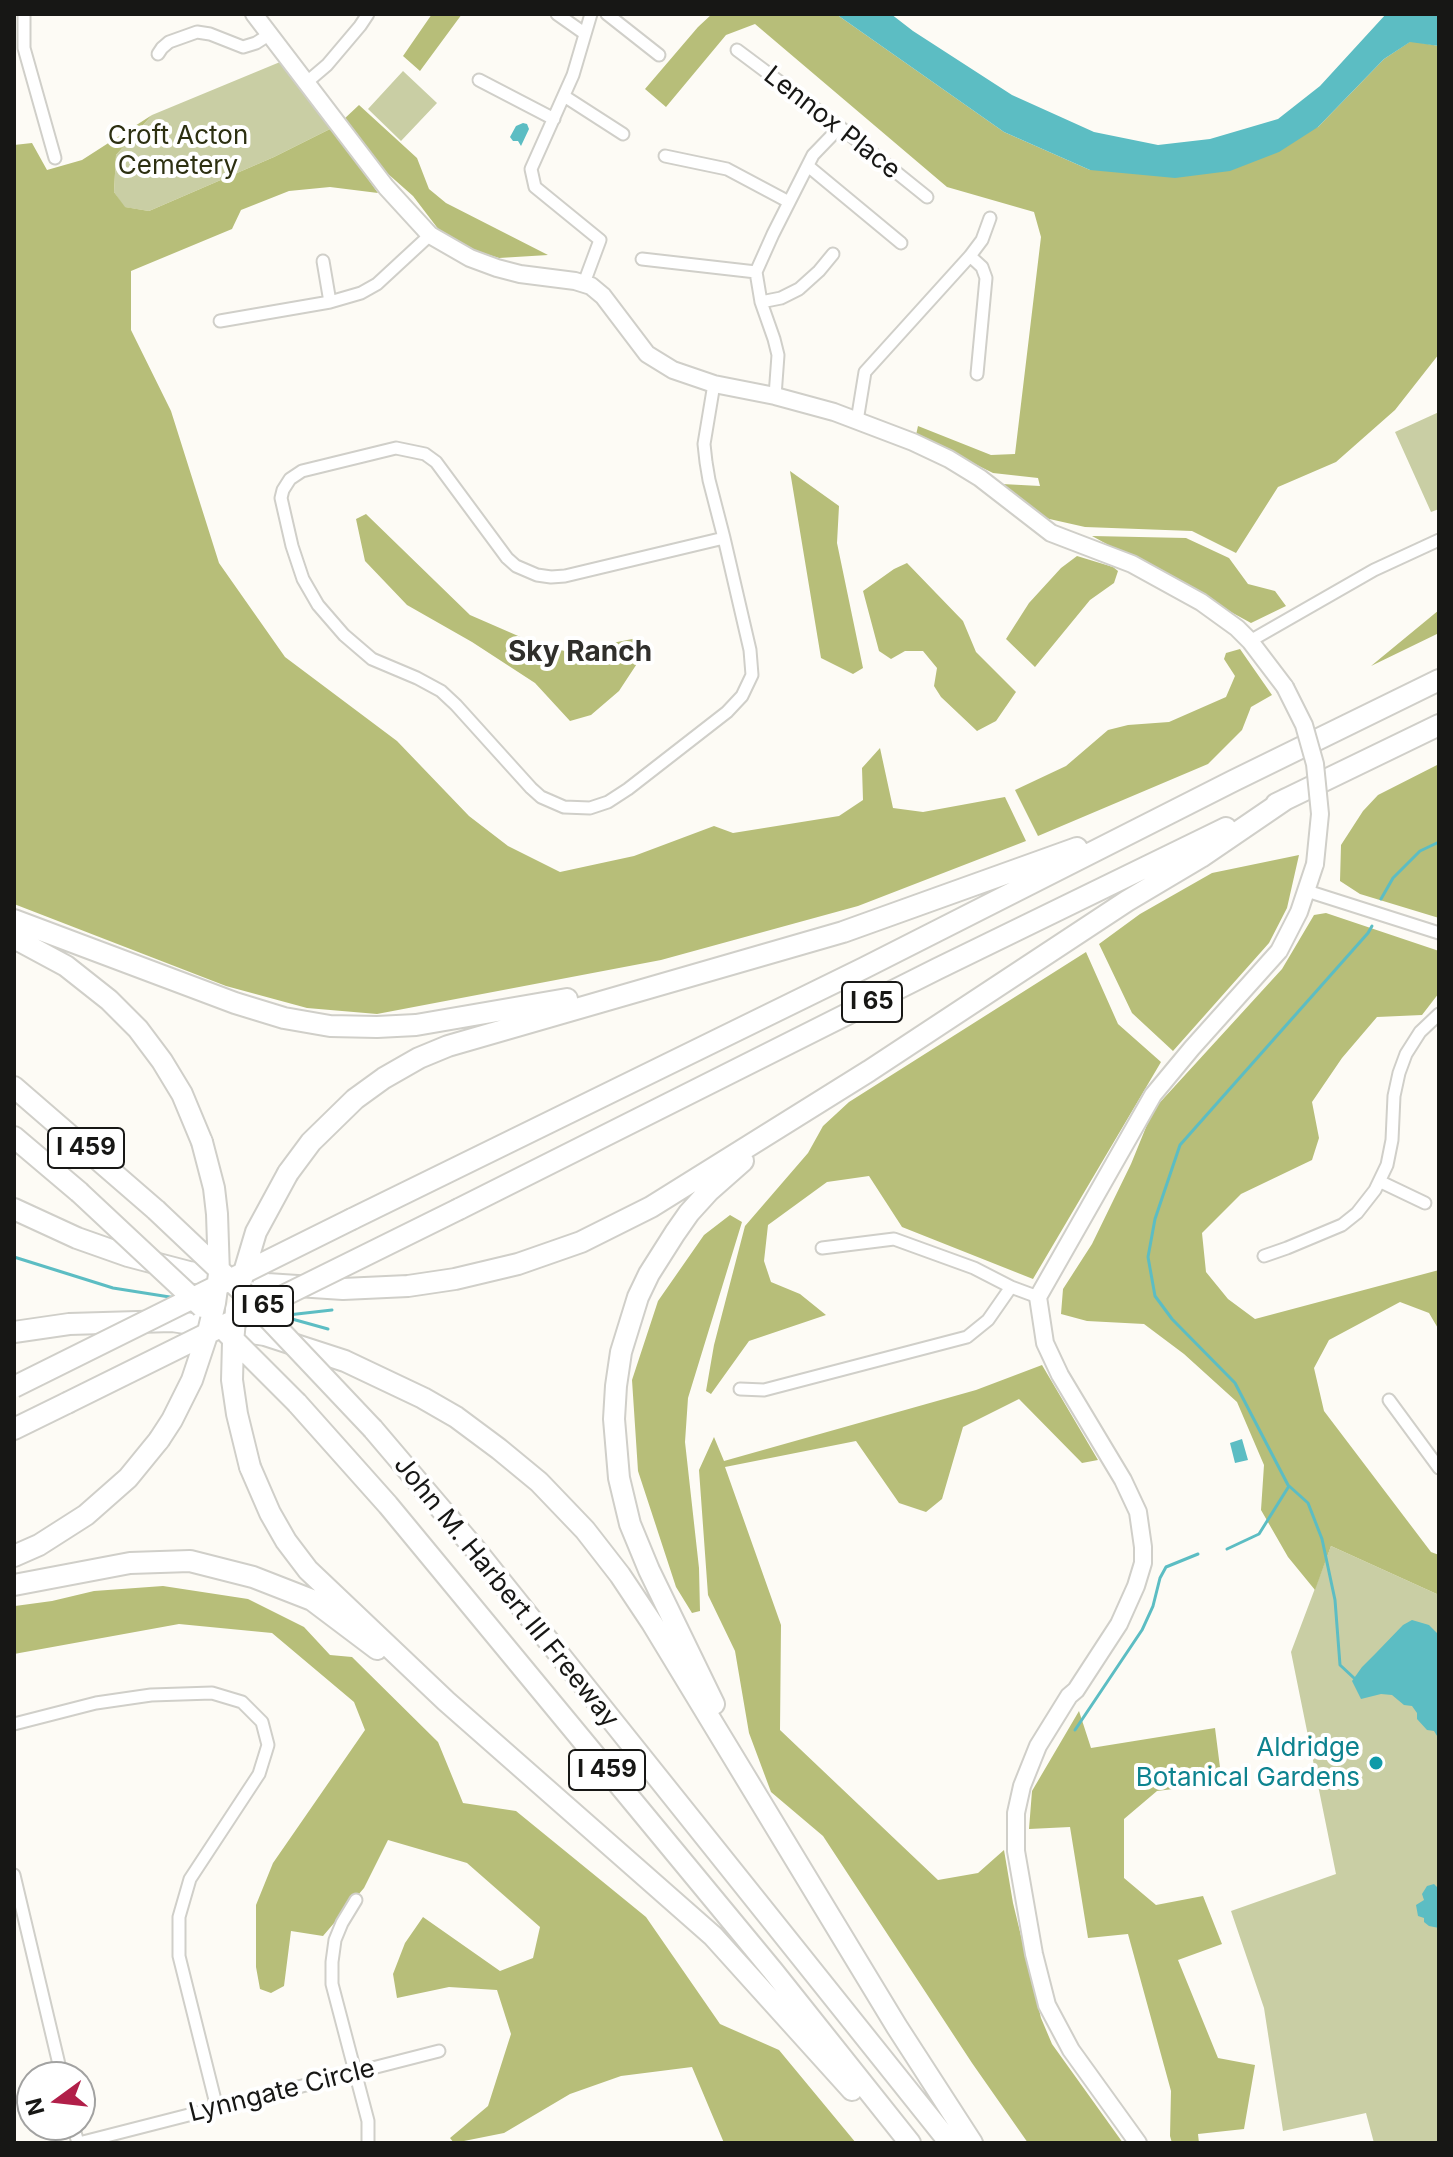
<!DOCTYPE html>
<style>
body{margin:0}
#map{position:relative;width:1453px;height:2157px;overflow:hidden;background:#fdfbf5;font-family:Inter,sans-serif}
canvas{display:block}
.frame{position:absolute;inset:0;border:16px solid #171715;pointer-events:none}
.north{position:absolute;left:16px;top:2061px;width:80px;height:80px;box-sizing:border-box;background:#fff;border:2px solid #a2a2a1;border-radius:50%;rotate:255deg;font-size:22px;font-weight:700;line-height:32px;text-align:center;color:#171715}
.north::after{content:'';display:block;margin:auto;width:28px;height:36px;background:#b11f49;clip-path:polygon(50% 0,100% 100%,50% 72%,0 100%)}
</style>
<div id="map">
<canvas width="1453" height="2157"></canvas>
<div class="frame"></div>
<div class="north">N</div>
</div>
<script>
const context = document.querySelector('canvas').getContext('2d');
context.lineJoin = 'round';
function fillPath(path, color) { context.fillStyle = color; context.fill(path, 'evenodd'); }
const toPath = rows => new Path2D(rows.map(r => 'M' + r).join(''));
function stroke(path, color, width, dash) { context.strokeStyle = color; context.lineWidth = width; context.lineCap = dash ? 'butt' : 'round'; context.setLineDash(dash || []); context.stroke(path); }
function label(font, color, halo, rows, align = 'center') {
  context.font = font + ' Inter,sans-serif'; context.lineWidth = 8; context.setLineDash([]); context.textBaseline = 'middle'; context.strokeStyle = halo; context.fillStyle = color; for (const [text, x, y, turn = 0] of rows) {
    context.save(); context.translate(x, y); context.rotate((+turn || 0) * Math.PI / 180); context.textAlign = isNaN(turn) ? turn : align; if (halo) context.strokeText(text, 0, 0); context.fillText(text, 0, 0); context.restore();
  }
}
fillPath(toPath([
 [280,62,332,128,274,157,149,211,124,207,114,192,116,155,152,115],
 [403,71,437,103,401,141,368,109],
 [1439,412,1439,509,1431,512,1395,432],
 [1331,1546,1439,1595,1439,2143,1374,2143,1366,2113,1283,2131,1264,2008,1231,1911,1336,1874,1291,1652]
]), '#c9cea4');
fillPath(toPath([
 [432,14,462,14,420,71,403,56],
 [712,14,836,14,1004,132,1090,170,1318,127,1384,59,1411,41,1439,46,1439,354,1395,410,1336,462,1278,487,1236,553,1192,531,1085,527,1045,518,1002,484,1040,486,1038,478,993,473,916,435,918,426,991,455,1015,454,1041,237,1034,212,947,187,755,24,726,35,666,107,645,89,698,27],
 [359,105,417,158,429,189,446,203,548,255,499,258,473,250,439,230,413,196,387,173,343,120],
 [152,115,116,155,114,192,125,207,149,211,274,157,332,128,378,193,330,187,289,191,241,210,232,229,131,271,131,330,171,411,219,563,285,657,397,741,469,816,508,846,560,872,634,856,714,826,733,833,839,816,863,800,862,768,880,748,893,808,923,812,1005,797,1026,841,858,906,661,960,377,1014,307,1008,226,986,14,904,14,145,32,143,47,170,82,160],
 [790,471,839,506,837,543,863,668,853,674,821,658],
 [366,514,470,615,532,642,568,652,642,637,644,653,619,691,591,715,570,721,535,683,472,642,407,605,365,561,356,519],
 [1092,536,1186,538,1229,558,1248,584,1275,591,1286,606,1251,623],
 [1077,556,1113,567,1118,571,1114,583,1090,600,1035,667,1006,639,1029,603,1061,568],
 [907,563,963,621,976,652,1016,692,996,721,977,731,941,697,934,686,937,668,923,651,905,651,891,659,879,651,863,591,894,569],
 [1439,610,1439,633,1371,666],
 [1240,649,1272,695,1251,707,1242,730,1208,764,1038,836,1015,790,1066,766,1108,730,1128,725,1169,722,1226,697,1235,676,1224,659,1226,653],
 [1439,764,1439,918,1360,894,1340,881,1341,845,1363,811,1378,795],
 [1299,855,1287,908,1269,943,1173,1051,1132,1013,1099,944,1140,914,1212,873],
 [1326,913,1439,951,1439,993,1422,1015,1377,1017,1342,1058,1312,1102,1319,1138,1312,1160,1241,1194,1202,1233,1206,1272,1228,1299,1255,1319,1439,1270,1439,1330,1429,1313,1400,1302,1329,1340,1314,1368,1324,1411,1431,1552,1439,1555,1439,1595,1331,1546,1315,1590,1288,1557,1261,1510,1264,1465,1237,1402,1184,1354,1144,1324,1087,1321,1061,1314,1063,1289,1092,1244,1131,1164,1153,1110,1282,969,1314,915],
 [1086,952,1118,1024,1161,1062,1033,1279,902,1227,869,1176,827,1182,768,1225,764,1261,771,1282,800,1294,826,1315,749,1341,711,1394,706,1391,714,1345,745,1226,808,1153,823,1126,849,1102],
 [730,1215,742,1222,688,1398,685,1442,699,1568,700,1611,692,1613,676,1587,638,1471,632,1380,658,1301,704,1235],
 [1042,1365,1098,1460,1082,1463,1019,1399,963,1427,942,1499,926,1512,899,1503,856,1441,725,1467,781,1625,780,1730,938,1880,978,1873,1004,1850,1013,1903,1041,2018,1052,2044,1123,2143,1028,2143,972,2063,823,1836,771,1792,749,1733,735,1651,708,1595,699,1470,714,1437,724,1461,976,1390],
 [163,1586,248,1599,304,1627,330,1655,352,1657,438,1742,463,1803,516,1811,646,1917,720,2024,779,2050,856,2143,724,2143,692,2067,621,2076,570,2094,504,2133,454,2143,450,2138,488,2106,511,2034,497,1990,449,1987,397,1998,393,1974,405,1943,423,1917,500,1971,533,1958,540,1927,467,1863,388,1840,364,1888,323,1936,291,1931,284,1986,271,1993,260,1989,256,1967,256,1905,273,1863,365,1730,354,1702,272,1633,179,1624,14,1654,15,1606,52,1601,94,1591],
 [1079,1711,1091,1748,1215,1728,1222,1783,1157,1791,1124,1819,1124,1878,1156,1905,1203,1896,1222,1944,1178,1960,1218,2058,1255,2065,1244,2129,1198,2134,1199,2143,1172,2143,1170,2136,1171,2091,1128,1934,1088,1938,1070,1827,1029,1829,1032,1791]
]), '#b7be79');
fillPath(toPath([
 [836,14,891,14,913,31,1012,95,1094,132,1158,145,1210,139,1278,119,1320,86,1386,14,1439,14,1439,46,1410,42,1384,59,1318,127,1279,152,1230,171,1175,178,1090,170,1004,132],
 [523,123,527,124,529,129,521,146,518,141,513,141,510,137,516,126],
 [1242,1439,1248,1460,1235,1463,1230,1443],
 [1412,1620,1429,1625,1439,1635,1439,1739,1434,1731,1427,1730,1417,1719,1417,1713,1412,1706,1404,1705,1392,1695,1381,1694,1361,1699,1352,1681,1362,1667,1376,1653,1403,1625],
 [1434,1884,1439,1889,1439,1928,1429,1926,1424,1922,1424,1918,1418,1916,1416,1905,1424,1900,1422,1894,1427,1886]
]), '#5cbdc3');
stroke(toPath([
 [1381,899,1393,878,1420,851,1439,842],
 [14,1257,113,1288,176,1298],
 [274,1314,328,1329],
 [288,1315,332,1310],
 [1227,1549,1259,1534,1289,1486],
 [1354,1678,1340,1665,1335,1600,1322,1539,1308,1503,1288,1485,1235,1383,1172,1319,1155,1296,1148,1257,1155,1219,1180,1145,1368,933,1372,926],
 [1075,1730,1142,1630,1153,1606,1160,1578,1166,1567,1198,1554]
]), '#5cbdc3', 3);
const street = toPath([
 [24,14,24,48,55,158],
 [557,14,584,33],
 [607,14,659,55],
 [737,50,840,127,927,197],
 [158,54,162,48,169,42,197,32,210,34,243,47,256,43,270,34],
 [479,80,554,119],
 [307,82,327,65,360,26,368,14],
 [564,96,623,134],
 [665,156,727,169,789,202],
 [808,166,901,243],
 [970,256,982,267,986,278,977,374],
 [642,259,756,272],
 [323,261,330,302],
 [584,283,600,240,535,187,531,169,573,75,591,14],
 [761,302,781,298,799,289,819,271,833,254],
 [220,321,330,302,361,293,377,284,430,235],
 [714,384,704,444,706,462,709,480,724,538,750,650,752,675,742,696,727,712,628,789,608,802,590,808,564,807,541,797,531,788,456,705,441,691,417,678,372,659,344,635,318,605,303,579,292,546,281,498,283,490,290,479,302,471,396,448,425,454,436,462,507,558,516,566,537,575,551,577,565,576,724,538],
 [775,396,778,355,774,339,761,302,756,272,773,234,813,155,840,127],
 [857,421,865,372,970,256,982,240,990,218],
 [1250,641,1374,570,1439,540],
 [1307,891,1439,933],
 [1381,1182,1425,1203],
 [822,1248,894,1239,974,1268,1011,1287,1038,1297],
 [1264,1256,1287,1248,1342,1225,1357,1213,1375,1190,1387,1165,1392,1140,1394,1096,1399,1073,1406,1054,1420,1032,1439,1014],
 [740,1389,764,1390,967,1337,988,1320,1011,1287],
 [1389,1400,1439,1468],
 [14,1724,96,1703,151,1695,212,1693,242,1702,262,1722,268,1745,259,1774,190,1879,179,1917,179,1956,217,2108],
 [14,1875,62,2077],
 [356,1900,342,1923,335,1940,332,1962,332,1984,368,2121,368,2143],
 [73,2125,78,2143],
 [79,2143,439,2051]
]);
const secondary = toPath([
 [254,14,386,187,430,235,470,258,497,268,520,274,575,281,591,286,603,296,647,354,673,370,714,384,775,396,834,412,913,442,949,459,980,478,1051,533,1132,564,1201,602,1237,628,1250,641,1285,687],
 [1138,2143,1071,2050,1047,2005,1034,1954,1016,1851,1016,1813,1022,1786,1038,1746,1069,1696,1076,1690,1119,1624,1136,1586,1143,1563,1143,1547,1138,1512,1123,1480,1060,1375,1045,1343,1038,1297,1153,1095,1192,1048,1279,951,1299,912,1315,864]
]);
const highway = toPath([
 [1276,804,1439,725],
 [14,920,235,1003,284,1018,330,1026,377,1027,416,1025,567,999],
 [14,938,66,966,109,1000,138,1029,162,1061,182,1094,202,1142],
 [14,1087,156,1210],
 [14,1137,79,1192],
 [288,1173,311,1142,355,1099,384,1078,419,1058,448,1046,843,932,1077,848],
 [14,1209,77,1238,128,1256,189,1272,267,1284,343,1289,408,1286,455,1279,518,1264,581,1242,651,1207,869,1071,1127,901,1201,857,1286,799],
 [459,1209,937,969,1226,828],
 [352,1219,864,968,1233,781,1439,680],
 [14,1332,69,1324,172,1321,265,1335,345,1361,423,1398,456,1417,499,1449,539,1482,585,1530,620,1575,652,1623,897,2027,972,2143],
 [297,1403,388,1505,773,1971,910,2143],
 [14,1429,67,1403],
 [373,1429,475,1549,950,2143],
 [250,1467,270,1513,286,1541,308,1570,446,1701,713,1936,852,2090],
 [14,1556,39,1545,86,1515,128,1478,159,1440],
 [14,1585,130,1563,190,1561,253,1577,312,1600,377,1649],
 [714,1704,649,1570,630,1524,619,1478,614,1419,616,1386,621,1352,638,1297,649,1274,675,1233,689,1213,709,1191,743,1161]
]);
stroke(street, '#d0cfc9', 15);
stroke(secondary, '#d0cfc9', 20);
stroke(highway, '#d0cfc9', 24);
stroke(street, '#fff', 11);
stroke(secondary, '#fff', 16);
stroke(highway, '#fff', 20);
const secondaryBridge = toPath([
 [1285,687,1304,725,1315,764,1320,814,1315,864]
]);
const highwayBridge = toPath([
 [79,1192,202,1307],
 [156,1210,249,1298,373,1429],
 [242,1279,256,1232,288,1173],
 [236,1310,233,1342,232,1380,237,1414,250,1467],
 [227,1333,297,1403],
 [14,1387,352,1219],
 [67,1403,459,1209],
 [159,1440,172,1420,192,1380,208,1332,215,1303,219,1274,217,1214,214,1188,202,1142]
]);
stroke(secondaryBridge, '#d0cfc9', 20, []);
stroke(highwayBridge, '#d0cfc9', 24, []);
stroke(secondaryBridge, '#fff', 16);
stroke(highwayBridge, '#fff', 20);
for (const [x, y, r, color] of [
 [1376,1763,8,"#0f9aa8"]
]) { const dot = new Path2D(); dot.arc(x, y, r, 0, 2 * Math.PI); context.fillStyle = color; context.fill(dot); stroke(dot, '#fff', 3); }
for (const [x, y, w] of [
 [872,1002,60],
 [86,1148,76],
 [263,1306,60],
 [607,1770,76]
]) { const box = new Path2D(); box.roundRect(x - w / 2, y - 20, w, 40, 6); context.fillStyle = '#fff'; context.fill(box); stroke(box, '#171715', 2); }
label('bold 24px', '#171715', null, [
 ["I 65",872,1002],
 ["I 459",86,1148],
 ["I 65",263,1306],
 ["I 459",607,1770]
]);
label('26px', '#171715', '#fff', [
 ["Lennox Place",832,123,38],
 ["John M. Harbert III Freeway",506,1592,51],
 ["Lynngate Circle",282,2091,-14]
]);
label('26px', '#2d3011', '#fff', [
 ["Croft Acton",178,136],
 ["Cemetery",178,166]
]);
label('26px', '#0d838f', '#fff', [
 ["Aldridge",1360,1748],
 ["Botanical Gardens",1360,1778]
], 'right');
label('bold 28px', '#302f2b', '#fff', [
 ["Sky Ranch",580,653]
]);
</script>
